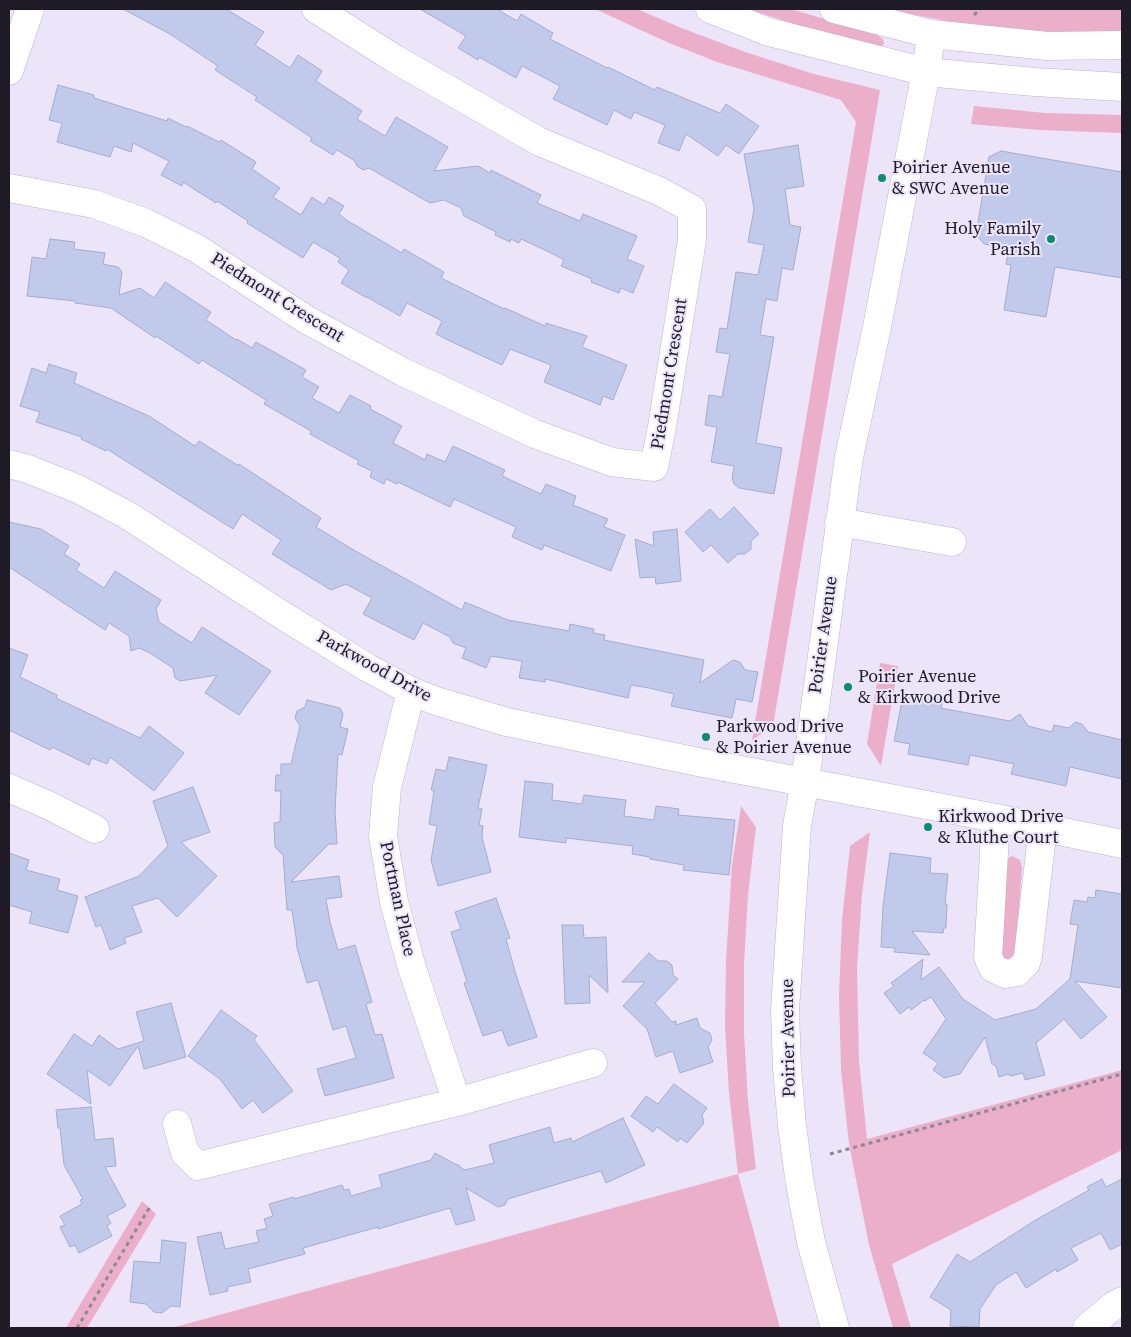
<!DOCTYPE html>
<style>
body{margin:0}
#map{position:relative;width:1131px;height:1337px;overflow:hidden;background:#ece5fa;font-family:"Source Serif 4",serif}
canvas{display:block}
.frame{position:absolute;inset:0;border:10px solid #1e1a26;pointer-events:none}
</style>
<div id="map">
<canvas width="1131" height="1337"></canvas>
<div class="frame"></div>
</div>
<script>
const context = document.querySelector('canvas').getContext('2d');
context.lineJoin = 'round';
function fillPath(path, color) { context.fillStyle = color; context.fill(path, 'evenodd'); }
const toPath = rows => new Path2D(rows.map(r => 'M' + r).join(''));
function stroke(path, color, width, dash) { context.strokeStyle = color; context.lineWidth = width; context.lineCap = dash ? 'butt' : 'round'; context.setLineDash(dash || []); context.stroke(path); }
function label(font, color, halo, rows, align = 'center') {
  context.font = font + ' "Source Serif 4",serif'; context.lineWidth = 4; context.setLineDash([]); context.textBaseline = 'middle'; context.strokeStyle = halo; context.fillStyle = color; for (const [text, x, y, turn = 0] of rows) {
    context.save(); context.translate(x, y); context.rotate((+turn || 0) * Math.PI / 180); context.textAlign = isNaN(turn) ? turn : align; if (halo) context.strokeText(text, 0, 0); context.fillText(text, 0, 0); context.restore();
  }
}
fillPath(toPath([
 [595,9,637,9,684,29,748,53,814,74,880,90,773,726,752,740,856,122,841,100,717,62,669,43],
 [748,9,791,9,877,35,883,39,884,44,880,47,816,31],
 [885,9,1122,9,1122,34,1055,33,957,23],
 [974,106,1045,113,1122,115,1122,133,1039,130,971,124],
 [880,663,898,666,881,766,867,744],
 [741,806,756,827,748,895,744,964,744,1033,748,1101,756,1169,738,1174,780,1328,171,1328,738,1174,729,1093,725,1027,726,961,732,865],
 [870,832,862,894,857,968,859,1060,867,1139,1122,1070,1122,1150,892,1264,911,1328,893,1328,869,1245,849,1144,841,1070,839,995,842,920,850,846],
 [1012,856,1020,860,1022,868,1016,947,1014,956,1006,960,1000,956,1005,860],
 [142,1201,156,1214,87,1328,66,1328]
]), '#ecafc9');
const building = toPath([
 [123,9,226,9,264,32,255,45,290,68,298,55,322,71,316,81,362,111,357,119,385,136,396,117,448,147,434,171,478,166,490,173,491,170,541,195,537,203,580,221,583,214,637,236,627,259,644,266,633,293,621,288,619,293,591,282,592,279,561,266,564,260,551,253,521,239,519,243,511,239,510,242,495,235,496,232,464,216,461,208,444,200,430,203,369,168,363,170,357,166,355,161,337,150,333,155,310,141,312,138,255,100,257,97,215,70,218,66,170,34,123,9],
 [420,9,497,9,517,21,521,14,553,33,550,39,607,68,608,67,655,90,657,87,720,113,726,104,759,126,739,154,726,145,718,156,686,134,679,151,658,143,665,125,634,112,631,119,614,110,607,125,553,99,560,86,522,66,516,78,479,57,478,60,458,48,466,36,420,9],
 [58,85,94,95,94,98,167,121,168,118,186,127,187,126,219,142,221,140,256,162,252,169,280,188,273,197,301,215,312,197,324,205,329,197,344,206,339,214,348,221,402,253,404,249,444,272,441,278,504,309,505,308,545,326,546,323,587,336,582,347,627,365,613,400,603,396,600,405,544,382,551,365,510,349,502,365,454,343,436,334,442,321,407,303,400,316,367,297,367,298,341,283,349,270,338,262,340,258,313,242,303,258,247,223,248,221,217,201,216,203,183,182,182,186,161,175,169,161,133,143,131,152,114,146,110,157,57,142,62,123,49,120,58,85],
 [798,145,804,186,785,189,790,225,801,227,793,270,782,268,777,301,766,299,760,335,774,337,756,443,782,448,774,494,739,488,734,484,732,478,734,466,711,462,717,427,705,425,709,395,722,397,730,354,716,352,720,328,727,329,736,272,758,275,764,245,748,242,754,209,744,154,798,145],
 [1001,151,1122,172,1122,278,1055,267,1046,317,1004,310,1011,265,1006,264,1009,248,984,244,976,234,989,157,1001,151],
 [50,239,75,242,74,249,105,253,103,264,118,267,122,272,119,295,140,288,154,298,165,282,211,312,206,320,236,340,237,339,252,348,256,342,306,370,302,377,319,387,312,398,339,413,350,395,371,406,370,409,402,426,393,443,425,460,427,454,445,462,453,446,505,470,502,476,541,494,546,484,576,496,573,505,608,519,604,527,625,535,611,571,544,545,542,550,512,537,516,527,454,499,450,507,398,482,397,484,386,479,384,484,370,477,372,471,357,464,359,461,310,434,311,431,264,404,266,400,202,360,199,364,156,336,155,338,111,308,75,303,75,301,27,296,32,257,46,259,50,239],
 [49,364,77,373,74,383,149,416,195,446,199,441,239,466,239,464,321,518,316,527,357,552,462,610,465,602,508,620,569,631,570,624,594,629,593,633,605,635,604,640,704,660,700,683,733,660,740,662,745,670,758,672,752,702,736,699,732,718,671,706,674,694,649,688,631,685,628,698,545,679,545,682,519,678,522,661,491,656,486,668,462,658,466,648,453,643,450,637,423,623,414,640,363,614,372,598,346,584,331,590,272,554,281,540,242,514,233,529,107,449,106,451,81,439,82,437,36,422,40,412,20,406,32,368,46,373,49,364],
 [734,507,759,534,751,541,751,549,745,554,738,554,728,563,711,545,703,552,685,532,710,509,720,520,734,507],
 [9,522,41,529,69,546,64,554,80,564,76,570,104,588,115,571,161,600,156,609,159,622,192,643,202,627,271,671,239,715,205,693,217,675,180,681,175,678,173,668,150,653,139,648,131,651,129,636,109,623,105,630,9,567,9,522],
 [677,529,681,581,656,584,655,577,640,578,635,539,654,546,653,532,677,529],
 [9,648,28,655,20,677,57,695,56,698,140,738,149,726,184,753,154,791,110,757,107,764,92,758,89,765,52,747,50,750,9,730,9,648],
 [903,696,925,700,926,696,943,699,941,708,1010,721,1020,714,1028,726,1052,732,1054,725,1069,728,1075,722,1082,724,1088,732,1122,740,1122,779,1070,767,1066,786,1011,774,1014,764,970,755,968,765,908,754,910,744,894,741,903,696],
 [307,700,340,708,343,714,340,727,348,729,342,755,338,754,335,810,337,844,329,844,291,882,339,876,342,897,326,899,330,922,338,950,355,945,372,1002,366,1004,375,1035,382,1034,394,1078,325,1096,317,1069,356,1058,346,1026,333,1030,318,980,307,983,296,944,297,944,292,910,287,910,283,855,275,847,274,823,280,822,281,791,275,791,276,775,281,775,281,764,291,764,300,726,295,718,297,711,305,707,307,700],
 [449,757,487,765,478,808,482,809,479,825,483,826,482,837,491,872,438,886,431,860,437,826,429,824,434,791,431,790,436,769,446,771,449,757],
 [525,781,553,784,552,800,582,804,584,795,626,800,624,816,654,820,656,806,679,809,678,815,735,820,729,875,683,870,684,865,650,859,650,857,632,854,633,846,566,838,566,843,519,837,525,781],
 [193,787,210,832,181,842,217,876,177,917,158,898,132,906,142,932,124,938,126,943,110,950,101,925,96,927,85,897,139,876,168,846,153,801,193,787],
 [9,853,29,860,26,870,60,879,57,890,78,896,68,933,29,923,32,912,9,905,9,853],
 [890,853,931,858,930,873,948,874,945,904,947,904,946,928,944,928,943,933,912,931,930,955,894,952,895,948,881,947,883,906,890,853],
 [1096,890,1122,894,1122,988,1075,981,1107,1017,1081,1039,1064,1019,1036,1043,1045,1075,1025,1080,1023,1073,1010,1076,1009,1074,999,1077,996,1066,992,1064,985,1037,960,1074,944,1078,933,1070,938,1063,923,1053,946,1019,931,997,925,1001,924,1000,911,1010,909,1007,900,1014,884,993,894,986,891,983,923,959,921,980,939,967,963,999,995,1020,1036,1009,1070,979,1078,925,1070,924,1074,900,1087,902,1088,897,1095,898,1096,890],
 [496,898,510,938,506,939,516,975,537,1037,508,1046,502,1030,483,1036,464,983,467,982,451,932,461,929,455,912,496,898],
 [562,925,583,925,584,938,606,937,608,993,589,975,590,1003,565,1004,562,925],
 [649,953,658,961,667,961,672,965,673,975,678,979,655,1003,672,1022,676,1021,676,1025,697,1018,700,1028,710,1033,712,1040,708,1047,713,1062,680,1073,673,1051,656,1057,647,1029,623,1006,645,982,622,982,649,953],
 [171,1003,186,1057,144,1069,138,1046,110,1086,87,1070,91,1104,47,1074,74,1034,92,1046,99,1035,118,1049,144,1041,136,1012,171,1003],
 [221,1010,257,1036,254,1040,293,1091,263,1113,253,1100,242,1109,220,1079,188,1056,221,1010],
 [674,1084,707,1108,702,1115,704,1123,687,1143,680,1138,678,1142,657,1127,653,1132,631,1116,646,1096,658,1104,674,1084],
 [91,1107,95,1140,113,1138,116,1166,105,1167,126,1206,107,1216,111,1223,107,1226,112,1236,79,1253,75,1245,70,1247,60,1227,65,1225,60,1216,82,1204,80,1200,83,1199,64,1165,60,1128,58,1128,56,1110,91,1107],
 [623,1118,645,1165,606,1183,601,1171,508,1199,505,1205,498,1207,466,1188,475,1220,456,1225,450,1208,378,1229,378,1227,303,1248,305,1254,248,1269,251,1282,227,1287,228,1291,210,1295,197,1237,221,1232,225,1249,259,1242,256,1231,267,1228,264,1219,273,1216,269,1204,294,1197,294,1199,342,1185,344,1190,349,1189,351,1196,382,1187,379,1175,431,1160,435,1153,457,1165,459,1165,460,1167,465,1170,494,1163,489,1145,550,1127,554,1143,571,1138,572,1142,623,1118],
 [1102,1179,1106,1187,1122,1179,1122,1244,1110,1250,1101,1233,1071,1248,1078,1260,1057,1272,1056,1269,1026,1288,1016,1272,996,1285,980,1309,979,1327,950,1326,951,1310,930,1297,957,1254,970,1262,1034,1221,1089,1190,1087,1187,1102,1179],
 [162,1240,186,1243,180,1307,171,1306,162,1313,154,1312,146,1304,130,1302,134,1261,160,1263,162,1240]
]);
fillPath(building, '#c2caec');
stroke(building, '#a4accc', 1);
const minor = toPath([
 [9,71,30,9],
 [9,188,94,204,146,223,196,248,307,320,403,372,535,434,612,462,654,467,662,427,692,240,692,209,659,191,540,142,395,59,316,9],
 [9,464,28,469,78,489,127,515,282,615,368,668,411,691,436,701,507,722,698,762,996,818,1122,844],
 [839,522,952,542],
 [411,691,387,787,383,836,394,902,412,968,457,1102],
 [9,788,48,805,95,829],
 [996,818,988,957,993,968,1005,974,1017,972,1026,963,1028,956,1043,827],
 [177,1124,185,1153,198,1166,457,1102,593,1063],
 [1087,1328,1113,1306,1122,1301]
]);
const major = toPath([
 [710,9,769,32,926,72,1035,82,1122,87],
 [834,9,931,34,1047,46,1122,45],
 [835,1328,811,1242,800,1184,792,1126,787,1068,785,1010,797,826,805,781,849,457,877,327,926,72,931,34]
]);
stroke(minor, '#bdb2d3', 29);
stroke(major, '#bdb2d3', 29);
stroke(toPath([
 [974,15,980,9],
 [830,1154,1122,1074],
 [77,1328,151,1205]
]), '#8d8898', 3, [4, 4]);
stroke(minor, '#fff', 28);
stroke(major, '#fff', 28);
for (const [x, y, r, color] of [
 [882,178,5,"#0b8b6f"],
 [1051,239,5,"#0b8b6f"],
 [848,687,5,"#0b8b6f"],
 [706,737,5,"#0b8b6f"],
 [928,827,5,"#0b8b6f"]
]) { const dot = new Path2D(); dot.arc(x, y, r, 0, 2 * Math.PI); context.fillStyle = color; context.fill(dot); stroke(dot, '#ece5fa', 2); }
label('18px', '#1e1a26', '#ece5fa', [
 ["Poirier Avenue",892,168],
 ["& SWC Avenue",892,189],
 ["Holy Family",1041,229,"right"],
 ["Parish",1041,250,"right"],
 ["Poirier Avenue",858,677],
 ["& Kirkwood Drive",858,698],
 ["Parkwood Drive",716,727],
 ["& Poirier Avenue",716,748],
 ["Kirkwood Drive",938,817],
 ["& Kluthe Court",938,838]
], 'left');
label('18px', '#1e1a26', '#ece5fa', [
 ["Piedmont Crescent",277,298,32],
 ["Piedmont Crescent",670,374,-81],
 ["Poirier Avenue",824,635,-82],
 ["Parkwood Drive",374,667,29],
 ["Portman Place",397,899,78],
 ["Poirier Avenue",789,1038,-91]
]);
</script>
